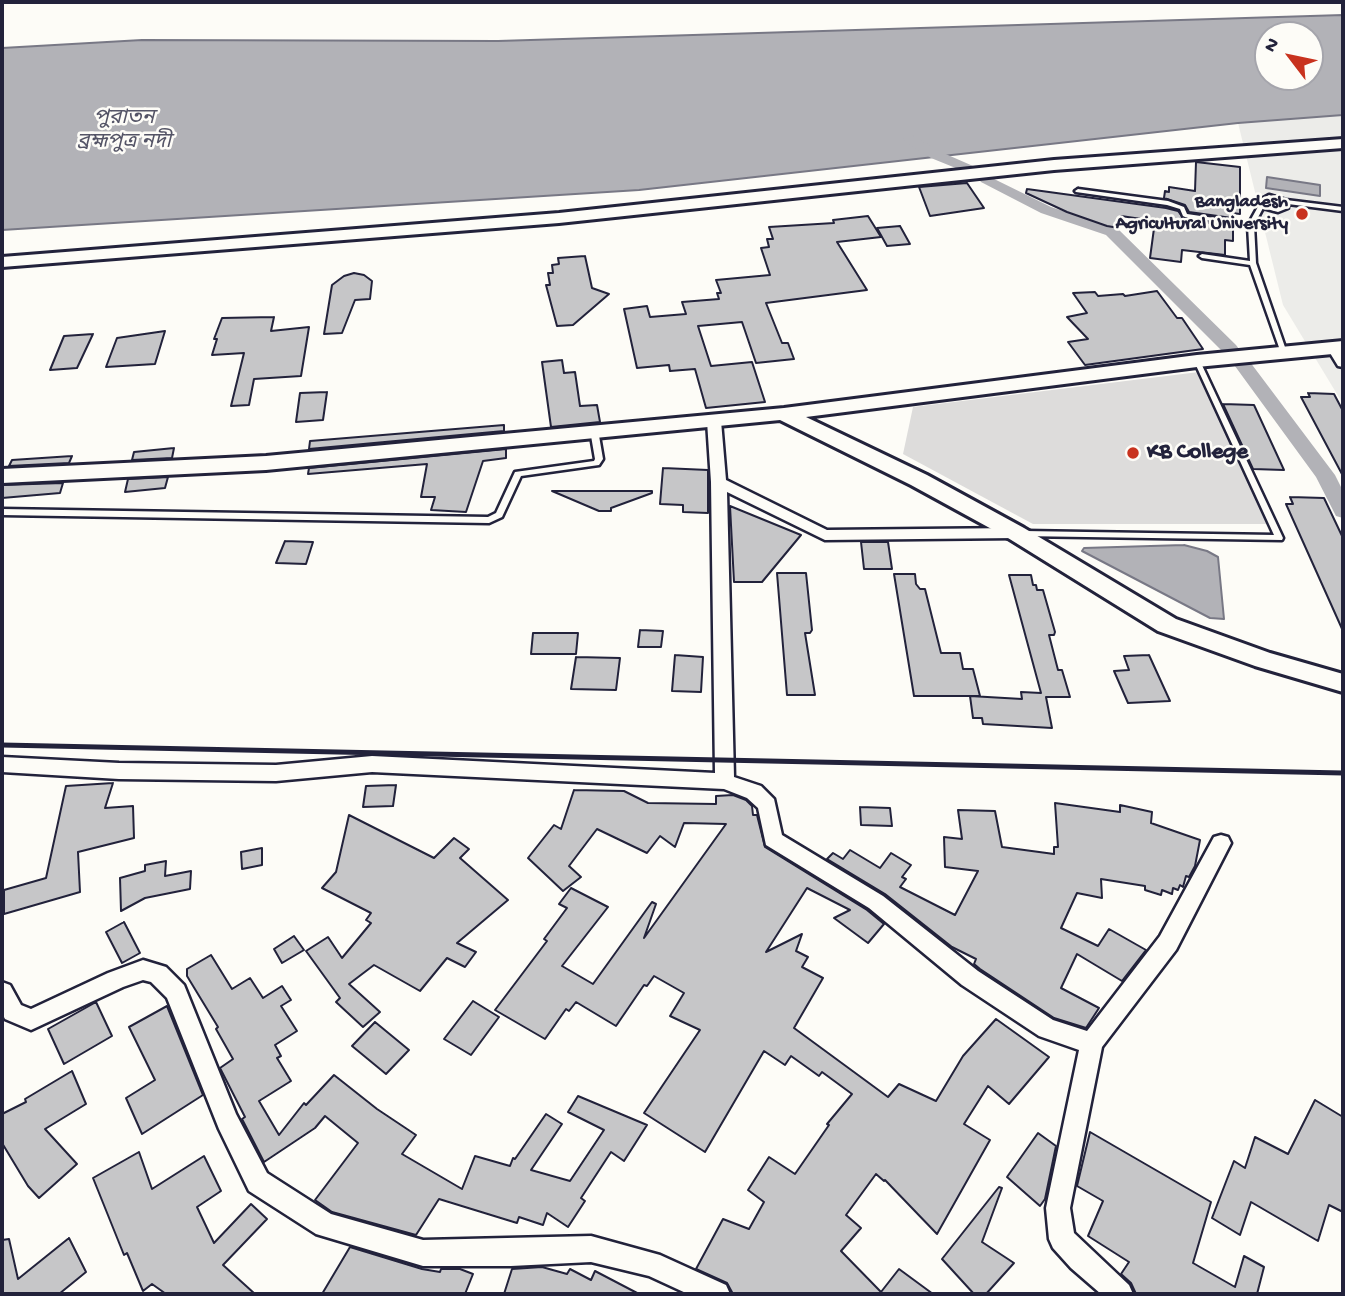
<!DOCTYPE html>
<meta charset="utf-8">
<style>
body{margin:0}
#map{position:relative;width:1345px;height:1296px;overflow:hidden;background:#fdfcf7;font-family:"Gochi Hand",sans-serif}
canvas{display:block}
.frame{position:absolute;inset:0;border:4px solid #22223b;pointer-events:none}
.north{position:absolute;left:1254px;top:21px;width:70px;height:70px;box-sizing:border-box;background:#fdfcf7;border:2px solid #a5a5ac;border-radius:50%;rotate:302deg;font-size:19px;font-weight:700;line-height:28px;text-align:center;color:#22223b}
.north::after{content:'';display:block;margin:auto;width:24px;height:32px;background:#c8321e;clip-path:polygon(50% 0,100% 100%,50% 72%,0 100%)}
</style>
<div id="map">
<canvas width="1345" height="1296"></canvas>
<div class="frame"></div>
<div class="north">N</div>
</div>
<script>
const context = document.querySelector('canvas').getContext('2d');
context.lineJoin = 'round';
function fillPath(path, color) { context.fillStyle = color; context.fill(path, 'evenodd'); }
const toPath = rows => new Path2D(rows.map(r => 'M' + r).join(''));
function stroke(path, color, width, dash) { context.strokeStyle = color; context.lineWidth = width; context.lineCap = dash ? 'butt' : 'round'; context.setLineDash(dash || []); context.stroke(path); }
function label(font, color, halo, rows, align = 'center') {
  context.font = font + ' "Gochi Hand","Noto Sans Bengali",sans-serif'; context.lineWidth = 5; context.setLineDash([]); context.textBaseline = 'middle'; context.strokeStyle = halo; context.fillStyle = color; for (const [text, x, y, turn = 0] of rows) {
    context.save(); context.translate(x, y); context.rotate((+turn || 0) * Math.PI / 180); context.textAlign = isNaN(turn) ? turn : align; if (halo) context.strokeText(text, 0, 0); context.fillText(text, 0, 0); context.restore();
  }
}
fillPath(toPath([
 [1343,115,1343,404,1283,305,1238,123]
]), '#ecece9');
fillPath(toPath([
 [1199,372,1267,524,1033,524,903,454,913,407]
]), '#dddcdb');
const water = toPath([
 [1343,15,1343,115,1238,123,639,190,2,230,2,48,142,40,498,41,1343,15],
 [1268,35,1310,35,1310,77,1268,77,1268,35],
 [1267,177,1320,185,1320,196,1266,188,1267,177],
 [1184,545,1207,551,1218,557,1224,619,1210,618,1082,551,1084,548,1184,545]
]);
fillPath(water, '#b2b2b7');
stroke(water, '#787885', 2);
fillPath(toPath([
 [910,134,941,152,973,166,975,169,968,173,931,158,905,141,903,138,910,134],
 [986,175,1051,207,1118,229,1236,345,1239,349,1236,353,1224,353,1106,235,1041,213,981,182,979,179,986,175],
 [1241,357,1247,358,1335,475,1343,491,1343,518,1336,516,1316,477,1232,362,1241,357]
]), '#b2b2b7');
const building = toPath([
 [1196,162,1240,167,1240,214,1232,213,1232,218,1189,212,1185,205,1164,198,1165,191,1169,192,1169,187,1195,191,1196,162],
 [967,183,984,208,930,216,919,187,967,183],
 [1027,189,1166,208,1178,211,1185,220,1233,226,1233,241,1225,240,1225,255,1182,250,1181,262,1150,258,1155,221,1121,216,1119,228,1107,226,1067,212,1026,193,1027,189],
 [868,216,881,237,837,242,867,290,766,303,782,343,788,343,794,359,756,363,742,322,698,326,711,366,752,362,765,402,706,408,695,369,670,371,669,365,637,368,624,309,647,306,650,317,686,314,682,302,719,299,717,293,721,293,716,280,770,275,761,248,769,247,767,239,773,239,769,227,834,223,833,220,868,216],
 [900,226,910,244,887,246,877,228,900,226],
 [585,256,592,288,609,294,573,325,557,326,546,285,550,285,548,273,553,273,552,265,559,264,558,258,585,256],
 [354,273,364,275,372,281,370,299,355,300,342,333,324,334,332,285,344,276,354,273],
 [1157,291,1177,318,1182,318,1203,349,1085,365,1068,342,1088,339,1067,317,1087,313,1073,293,1095,292,1098,296,1123,294,1125,296,1157,291],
 [274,317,271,331,309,327,301,376,254,379,249,405,231,406,244,353,212,355,217,339,214,339,222,318,274,317],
 [165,331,155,364,106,367,117,338,165,331],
 [93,334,77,368,50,370,64,336,93,334],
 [562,360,564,373,575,372,580,406,597,405,600,422,551,427,542,362,562,360],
 [327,392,323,420,296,422,300,393,327,392],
 [1308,393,1334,394,1343,411,1343,476,1301,397,1310,397,1308,393],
 [1223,404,1254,405,1284,470,1253,469,1223,404],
 [504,425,504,431,309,449,310,441,504,425],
 [174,448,172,458,132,460,134,452,174,448],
 [506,449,506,458,483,461,466,512,431,510,435,497,421,497,427,464,308,474,309,468,506,449],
 [72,456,69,463,9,466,12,460,72,456],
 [663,468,708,470,708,513,683,512,683,505,660,504,663,468],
 [168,477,165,488,125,492,128,479,168,477],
 [63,483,60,493,2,498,2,485,63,483],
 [552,491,652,491,652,493,611,508,611,511,599,511,552,491],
 [1290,497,1324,498,1343,538,1343,631,1286,504,1293,504,1290,497],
 [730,506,801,535,762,582,734,582,730,506],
 [285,541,313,542,306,564,276,563,285,541],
 [861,542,888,542,892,569,864,569,861,542],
 [777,573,806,573,812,630,810,633,805,633,815,695,787,695,777,573],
 [894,574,915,574,916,584,920,589,925,589,941,653,960,653,963,669,973,669,980,696,914,696,894,574],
 [1009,575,1031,575,1033,585,1036,585,1037,590,1043,590,1055,632,1054,635,1049,635,1058,670,1062,670,1070,697,1046,697,1052,728,983,724,982,718,973,718,970,696,1022,699,1021,692,1041,693,1009,575],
 [640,630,663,631,661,647,638,647,640,630],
 [533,633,578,633,576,654,531,654,533,633],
 [675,655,703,657,701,692,672,691,675,655],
 [1149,655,1170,701,1128,703,1114,671,1129,670,1124,656,1149,655],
 [576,657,620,658,616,690,571,689,576,657],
 [113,783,105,808,133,806,134,838,78,852,80,892,4,914,4,890,46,878,66,786,113,783],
 [396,785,393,806,363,807,366,786,396,785],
 [574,790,624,791,648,803,716,804,716,796,733,795,746,800,752,806,753,815,757,815,765,847,867,910,884,924,868,943,834,918,850,910,807,888,766,952,802,934,796,951,808,957,802,967,823,978,794,1028,888,1097,899,1084,936,1101,963,1056,996,1019,1049,1057,1009,1104,988,1086,964,1124,990,1140,937,1234,885,1180,884,1181,876,1174,846,1215,861,1228,841,1251,881,1292,899,1269,933,1294,733,1294,727,1283,696,1269,723,1219,749,1229,764,1202,748,1190,769,1157,795,1174,829,1125,827,1124,852,1094,822,1072,819,1076,791,1056,785,1065,764,1051,705,1152,644,1113,700,1030,670,1016,684,993,654,976,647,986,644,985,616,1026,576,1002,569,1011,566,1009,545,1039,495,1010,547,941,544,939,567,908,559,904,571,888,608,907,562,966,593,984,652,902,656,904,644,938,726,824,684,823,675,847,660,836,647,853,597,829,569,866,581,877,563,891,528,858,554,825,561,829,574,790],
 [1055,803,1120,812,1120,805,1152,812,1151,823,1200,840,1195,866,1189,877,1186,876,1183,887,1180,885,1178,890,1173,888,1172,894,1162,890,1161,895,1145,890,1145,886,1101,879,1102,898,1077,893,1061,928,1098,946,1109,929,1146,950,1122,981,1077,954,1061,988,1099,1008,1086,1028,1054,1018,980,969,974,964,976,959,952,947,885,894,827,859,833,853,843,859,850,850,880,868,891,853,911,865,902,877,906,879,900,887,955,915,978,871,945,867,944,837,962,839,958,810,995,811,1002,847,1054,854,1054,847,1058,847,1055,803],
 [860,807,890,808,892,826,861,825,860,807],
 [349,815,434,858,454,838,469,849,460,858,508,900,457,943,476,952,465,967,447,958,420,991,374,965,349,984,380,1012,363,1027,336,1002,340,998,306,951,328,937,342,958,371,923,366,920,371,913,322,888,336,872,349,815],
 [262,848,262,865,242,869,241,852,262,848],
 [166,861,165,876,191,871,190,889,145,898,121,911,120,878,145,871,145,865,166,861],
 [124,922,140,953,122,963,106,932,124,922],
 [294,936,304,950,282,963,274,949,294,936],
 [211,955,232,989,250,978,263,998,282,986,291,1000,281,1006,297,1031,275,1045,281,1056,277,1058,291,1081,259,1101,279,1135,304,1103,306,1105,334,1075,377,1109,416,1135,402,1154,462,1189,475,1156,510,1166,513,1158,515,1159,546,1114,562,1124,531,1170,570,1181,604,1130,568,1112,578,1096,647,1125,624,1161,611,1152,581,1198,585,1201,568,1227,547,1213,543,1225,519,1217,517,1223,439,1199,416,1235,332,1212,315,1200,358,1143,325,1116,315,1128,264,1162,242,1119,245,1117,220,1068,233,1059,216,1029,218,1027,187,976,187,969,211,955],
 [473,1001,499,1017,471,1055,444,1039,473,1001],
 [96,1002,112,1036,64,1064,48,1029,96,1002],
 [167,1006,203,1095,142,1134,126,1098,155,1080,129,1027,167,1006],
 [375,1022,409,1050,386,1074,352,1046,375,1022],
 [72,1071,86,1104,45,1129,77,1164,39,1198,28,1186,2,1143,2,1114,26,1102,25,1099,72,1071],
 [1315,1100,1343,1117,1343,1212,1329,1205,1318,1241,1251,1202,1240,1235,1212,1218,1234,1161,1245,1168,1255,1137,1288,1154,1315,1100],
 [1090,1132,1211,1202,1193,1263,1235,1287,1244,1256,1264,1267,1257,1294,1136,1294,1131,1283,1121,1274,1129,1262,1088,1236,1103,1201,1077,1186,1090,1132],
 [1038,1133,1056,1146,1045,1199,1040,1206,1007,1177,1038,1133],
 [139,1152,152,1189,204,1156,221,1191,197,1207,214,1243,251,1204,267,1219,223,1265,255,1294,166,1294,152,1284,143,1291,127,1253,124,1255,93,1178,139,1152],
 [999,1187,1002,1188,982,1242,1014,1263,986,1294,974,1294,942,1259,999,1187],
 [69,1238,86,1272,59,1294,2,1294,2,1240,9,1239,18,1279,69,1238],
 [350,1247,422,1269,440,1272,441,1269,460,1269,473,1274,465,1294,322,1294,350,1247],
 [542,1267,567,1274,570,1269,591,1280,595,1271,639,1294,504,1294,512,1269,542,1267]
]);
fillPath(building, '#c6c6c8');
stroke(building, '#22223b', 2);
const lane = toPath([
 [1078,189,1168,201,1184,207,1187,214,1249,223,1259,205,1257,202,1258,201,1269,195,1286,200,1343,207,1343,211,1288,204,1288,208,1278,212,1263,208,1254,225,1256,263,1287,353,1284,355,1281,353,1250,265,1202,258,1199,256,1202,254,1250,261,1248,226,1185,217,1183,216,1180,209,1167,205,1076,192,1075,191,1078,189],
 [1270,199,1282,203,1283,206,1278,208,1268,207,1264,202,1270,199],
 [1197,359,1200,361,1283,538,1282,540,1021,536,1020,534,1021,532,1024,531,1274,535,1194,361,1197,359],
 [591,428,594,428,598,430,603,459,599,465,521,476,502,517,489,523,2,515,2,509,488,517,496,513,515,472,594,461,595,459,590,430,591,428]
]);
const street = toPath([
 [1334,344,1339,345,1343,352,1343,367,1338,366,1327,348,1334,344],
 [714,417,721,421,726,480,827,530,1016,528,1024,533,1016,538,825,540,727,492,734,777,761,786,774,799,782,835,883,896,978,971,1053,1020,1087,1031,1160,936,1214,837,1221,835,1228,837,1231,843,1176,950,1102,1047,1070,1208,1074,1233,1129,1285,1133,1294,1101,1294,1071,1268,1053,1248,1049,1239,1046,1208,1079,1050,1039,1036,962,985,869,908,766,845,758,808,747,798,724,789,372,772,276,781,119,779,2,772,2,757,119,763,276,765,372,756,715,773,711,482,707,421,714,417],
 [143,960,166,967,184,985,236,1114,267,1173,331,1214,423,1240,591,1236,660,1255,726,1285,730,1294,688,1294,649,1276,591,1262,511,1266,423,1266,316,1234,249,1191,219,1129,167,998,151,982,143,980,123,987,31,1030,5,1019,2,1013,2,982,10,985,21,1005,31,1009,108,973,143,960]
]);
const secondary = toPath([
 [1343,139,1343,148,1054,170,559,223,2,267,2,257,559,213,1054,160,1343,139],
 [1343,341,1343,353,1197,367,806,417,927,475,1024,528,1176,619,1270,653,1343,674,1343,692,1255,666,1158,631,1008,538,911,485,780,420,266,470,2,483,2,469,266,456,784,408,1197,355,1343,341]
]);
stroke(lane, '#22223b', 5);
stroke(street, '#22223b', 5);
stroke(secondary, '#22223b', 6);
fillPath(lane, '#fdfcf7');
fillPath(street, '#fdfcf7');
fillPath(secondary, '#fdfcf7');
stroke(toPath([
 [2,745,1343,773]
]), '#22223b', 5);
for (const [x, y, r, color] of [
 [1302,214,7,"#c8321e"],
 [1133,453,7,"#c8321e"]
]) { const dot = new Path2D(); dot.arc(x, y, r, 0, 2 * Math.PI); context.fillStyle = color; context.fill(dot); stroke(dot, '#fdfcf7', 2.5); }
label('bold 19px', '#22223b', '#fdfcf7', [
 ["Bangladesh",1288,203],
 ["Agricultural University",1288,225]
], 'right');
label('italic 21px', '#545466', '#fdfcf7', [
 ["পুরাতন",124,120],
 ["ব্রহ্মপুত্র নদী",124,144]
]);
label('bold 23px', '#22223b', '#fdfcf7', [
 ["KB College",1147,453]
], 'left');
</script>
